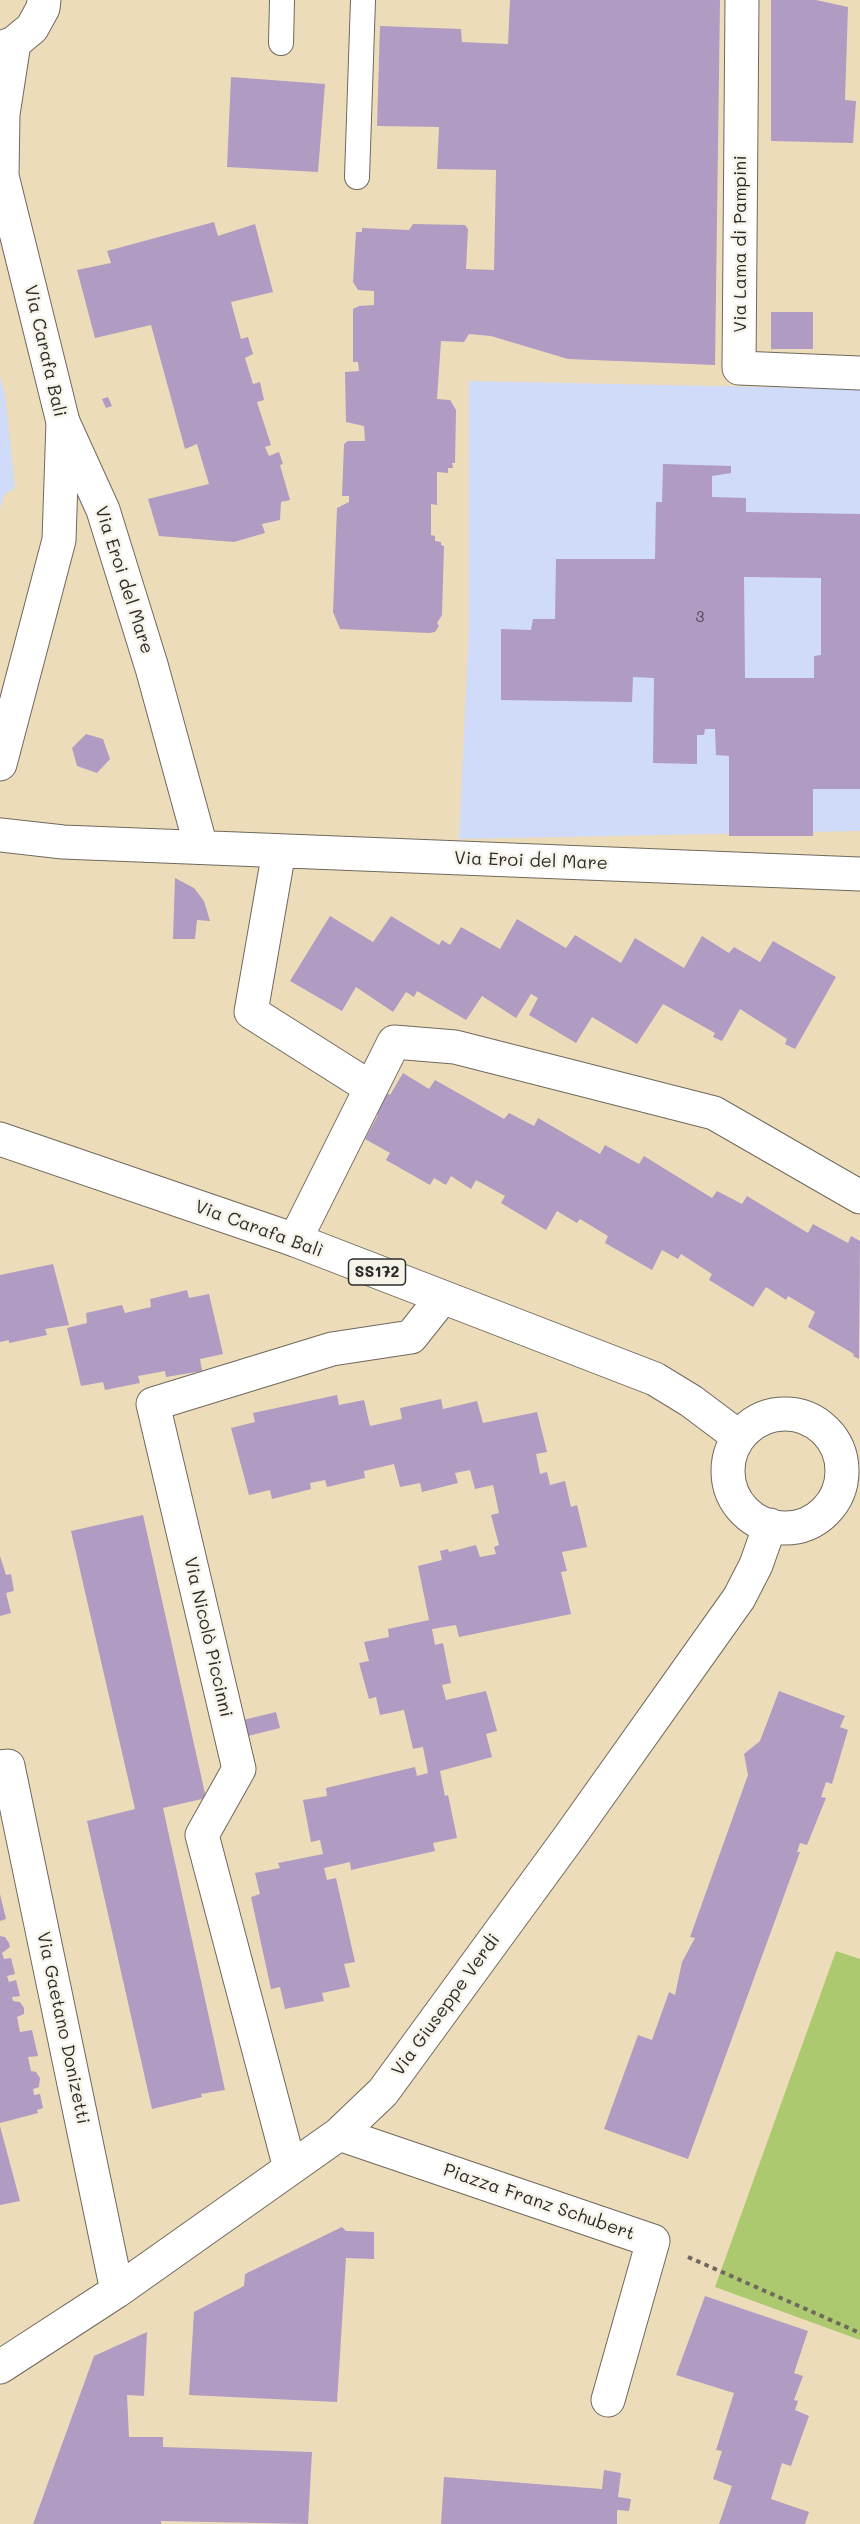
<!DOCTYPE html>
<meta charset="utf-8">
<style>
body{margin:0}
canvas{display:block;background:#eddcb9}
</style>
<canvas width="860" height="2524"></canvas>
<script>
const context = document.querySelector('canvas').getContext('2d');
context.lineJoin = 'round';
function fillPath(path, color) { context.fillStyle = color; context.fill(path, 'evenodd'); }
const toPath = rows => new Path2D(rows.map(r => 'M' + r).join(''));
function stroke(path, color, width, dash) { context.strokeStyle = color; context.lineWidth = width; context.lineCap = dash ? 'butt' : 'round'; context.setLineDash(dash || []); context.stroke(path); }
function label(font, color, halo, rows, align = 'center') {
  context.font = font + ' Mali,sans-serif'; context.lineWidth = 5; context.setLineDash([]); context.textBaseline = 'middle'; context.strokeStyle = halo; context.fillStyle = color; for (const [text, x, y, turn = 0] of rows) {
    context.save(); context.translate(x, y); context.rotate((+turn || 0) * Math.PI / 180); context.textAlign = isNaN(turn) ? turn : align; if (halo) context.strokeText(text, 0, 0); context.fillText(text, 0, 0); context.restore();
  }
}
fillPath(toPath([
 [0,376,5,395,15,488,4,495,0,510],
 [469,381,860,389,860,831,459,839,469,628]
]), '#d0daf9');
fillPath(toPath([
 [836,1951,860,1959,860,2340,715,2287]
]), '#adc970');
fillPath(toPath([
 [510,0,720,0,715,365,568,359,491,336,469,334,464,342,441,341,437,399,450,400,456,410,455,463,452,463,453,468,448,468,448,473,437,472,437,505,431,504,431,535,435,536,435,541,441,542,441,545,444,546,442,615,437,623,439,626,435,632,429,633,340,629,333,612,337,508,349,502,349,496,342,496,344,444,348,441,365,441,364,426,346,422,345,372,359,371,358,362,353,362,353,309,359,306,374,305,374,291,358,290,353,282,356,232,362,232,362,228,409,230,413,224,465,225,468,229,466,269,494,270,496,170,437,169,439,127,377,126,380,26,461,29,462,42,508,44],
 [771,0,816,0,848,7,845,100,856,101,853,143,771,141],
 [231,77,325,84,318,172,227,167],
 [214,222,218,236,255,224,273,292,231,302,241,339,248,337,253,354,245,358,253,384,260,382,264,400,257,402,271,445,265,447,269,456,279,452,283,464,280,465,290,500,281,502,280,520,262,524,265,533,234,542,159,536,148,499,209,484,197,444,185,449,151,325,95,338,77,270,111,263,107,251],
 [771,312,813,312,813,349,771,349],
 [108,397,112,406,106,408,102,399],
 [663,464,731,466,731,473,712,476,712,497,746,498,746,512,860,514,860,789,813,789,813,836,729,836,729,756,716,755,715,729,705,729,704,735,697,735,697,764,653,763,654,678,633,677,632,702,501,700,501,629,531,630,533,619,555,619,556,559,655,559,656,502,662,502],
 [744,577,821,578,821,655,814,656,814,678,745,678],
 [86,734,103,739,110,759,97,773,77,766,72,748],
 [175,878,194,888,204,901,210,921,197,920,195,939,173,939],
 [330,916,373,942,391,916,439,945,442,940,450,945,461,927,500,949,517,919,566,948,575,935,621,963,635,938,684,968,702,936,729,953,734,947,760,962,773,941,836,977,795,1049,785,1044,787,1039,740,1009,722,1041,713,1037,715,1033,663,1004,637,1044,592,1017,576,1043,529,1015,538,998,531,994,516,1018,482,996,466,1020,417,991,414,997,406,992,393,1012,356,987,342,1011,290,981],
 [403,1073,429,1089,435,1080,504,1119,509,1113,534,1126,538,1118,600,1154,605,1145,639,1164,644,1156,712,1198,717,1191,742,1204,747,1196,808,1233,813,1224,848,1243,851,1236,860,1241,859,1359,853,1356,854,1354,808,1327,815,1312,788,1296,786,1300,766,1287,753,1307,709,1280,712,1274,681,1254,678,1259,662,1250,652,1270,605,1243,608,1236,580,1219,577,1223,557,1211,546,1230,501,1203,505,1196,476,1180,471,1189,451,1176,446,1185,434,1178,430,1185,386,1160,390,1153,365,1139,378,1115,372,1112,384,1091,390,1095],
 [53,1264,69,1325,45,1329,47,1335,9,1343,9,1340,0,1342,0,1275],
 [187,1290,189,1298,209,1294,223,1354,200,1359,202,1371,166,1377,165,1371,138,1376,140,1383,105,1390,103,1382,81,1386,67,1328,87,1323,86,1313,122,1305,125,1313,151,1307,150,1299],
 [337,1395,339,1405,364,1400,370,1426,402,1419,400,1408,441,1399,443,1409,477,1401,483,1423,537,1412,547,1452,536,1454,540,1474,547,1472,550,1485,565,1481,571,1507,577,1505,587,1547,562,1552,567,1571,561,1572,571,1614,459,1637,456,1625,432,1629,435,1645,443,1643,451,1683,442,1685,446,1700,486,1691,497,1731,486,1734,492,1757,440,1771,445,1796,448,1795,457,1838,433,1843,435,1851,351,1870,350,1862,324,1868,327,1880,336,1878,355,1962,344,1964,350,1987,322,1993,324,2001,285,2009,280,1987,271,1989,251,1897,260,1894,255,1873,280,1868,278,1863,323,1854,320,1840,311,1842,303,1800,327,1796,326,1788,415,1767,417,1776,428,1773,423,1747,413,1749,404,1710,380,1715,376,1697,369,1699,359,1663,369,1661,364,1642,389,1637,388,1629,429,1620,418,1566,442,1560,440,1551,448,1549,449,1552,476,1545,480,1557,496,1554,494,1547,499,1545,491,1515,499,1513,493,1485,475,1489,470,1470,455,1473,458,1483,422,1492,420,1483,400,1487,394,1464,364,1471,365,1478,327,1487,325,1480,310,1483,311,1489,272,1499,270,1490,249,1495,231,1428,255,1422,253,1413],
 [143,1515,206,1798,163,1808,225,2090,201,2094,202,2097,152,2109,87,1821,135,1809,71,1531],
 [0,1556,6,1575,11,1574,14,1591,6,1593,11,1613,0,1616],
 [779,1691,845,1716,840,1727,848,1730,832,1784,826,1782,821,1797,826,1798,807,1845,800,1843,797,1852,800,1852,688,2159,604,2129,638,2035,652,2040,669,1992,675,1995,682,1962,695,1938,690,1937,748,1775,744,1754,760,1741],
 [276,1712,280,1728,248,1736,243,1720],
 [0,1894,6,1919,0,1921],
 [0,1936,5,1937,9,1943,10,1947,2,1953,4,1959,11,1958,15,1974,7,1976,9,1982,16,1980,20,1996,12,1997,13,2001,20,2002,24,2008,24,2014,17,2017,20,2032,32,2030,38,2056,28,2057,31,2071,36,2072,40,2078,39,2087,33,2089,34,2095,40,2094,43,2108,37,2110,38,2113,0,2123],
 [0,2126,20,2201,0,2205],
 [342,2227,346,2231,374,2232,374,2259,346,2258,337,2402,189,2395,194,2312,244,2286,245,2274],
 [705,2296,808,2331,794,2373,803,2376,794,2400,798,2401,795,2410,809,2416,791,2466,782,2463,771,2499,809,2512,805,2524,719,2524,732,2486,713,2479,722,2451,716,2450,734,2393,676,2375],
 [147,2332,144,2396,127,2395,129,2437,163,2437,163,2447,312,2452,308,2524,161,2521,161,2524,33,2524,94,2356],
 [604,2470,621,2473,618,2497,631,2499,629,2511,617,2510,617,2524,441,2524,444,2477,602,2489]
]), '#b09bc3');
const lane = toPath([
 [281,43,282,0],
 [357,177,363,0]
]);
const street = toPath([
 [742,0,739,368,860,373],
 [63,422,103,510,152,668,201,847],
 [0,835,63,842,860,874],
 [279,851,251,1012,371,1088],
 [295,1240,394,1042,455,1047,714,1113,860,1197],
 [0,1767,8,1766,117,2291],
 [339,2134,653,2241,608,2400],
 [290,2168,202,1835,239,1769,153,1404,332,1349,411,1337,442,1298],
 [0,2367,117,2291,339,2134,383,2092,570,1836,739,1598,756,1565,770,1525]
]);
const secondary = toPath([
 [0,48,14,43,32,28,43,8,44,0],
 [0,764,59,540,63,422,2,176,3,114,14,43]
]);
const primary = toPath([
 [0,1139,295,1240,655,1379,691,1401,739,1437],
 '728 1471a57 57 0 1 1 114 0a57 57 0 1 1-114 0Z'
]);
stroke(lane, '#6f695d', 26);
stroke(street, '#6f695d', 35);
stroke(secondary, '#6f695d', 35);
stroke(primary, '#6f695d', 35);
stroke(toPath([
 [688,2257,860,2333]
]), '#6f695d', 4, [4.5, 4.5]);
stroke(lane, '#fff', 24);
stroke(street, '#fff', 33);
stroke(secondary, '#fff', 33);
stroke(primary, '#fff', 33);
label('15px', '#4c4751', null, [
 ["3",700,617]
]);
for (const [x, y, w] of [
 [377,1272,57]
]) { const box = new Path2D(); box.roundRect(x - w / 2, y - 13, w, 26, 4.5); context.fillStyle = '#f7f3e8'; context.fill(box); stroke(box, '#2b2b2b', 1.5); }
label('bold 16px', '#2b2b2b', null, [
 ["SS172",377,1272]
]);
label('18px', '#2b2b2b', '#f7f3e8', [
 ["Via Lama di Pampini",740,244,-90],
 ["Via Carafa Bali",45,351,77],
 ["Via Eroi del Mare",124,580,72],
 ["Via Eroi del Mare",531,861,2],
 ["Via Carafa Balì",259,1229,20],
 ["Via Nicolò Piccinni",208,1637,77],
 ["Via Giuseppe Verdi",446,2005,-54],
 ["Via Gaetano Donizetti",63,2028,78],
 ["Piazza Franz Schubert",539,2202,19]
]);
</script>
